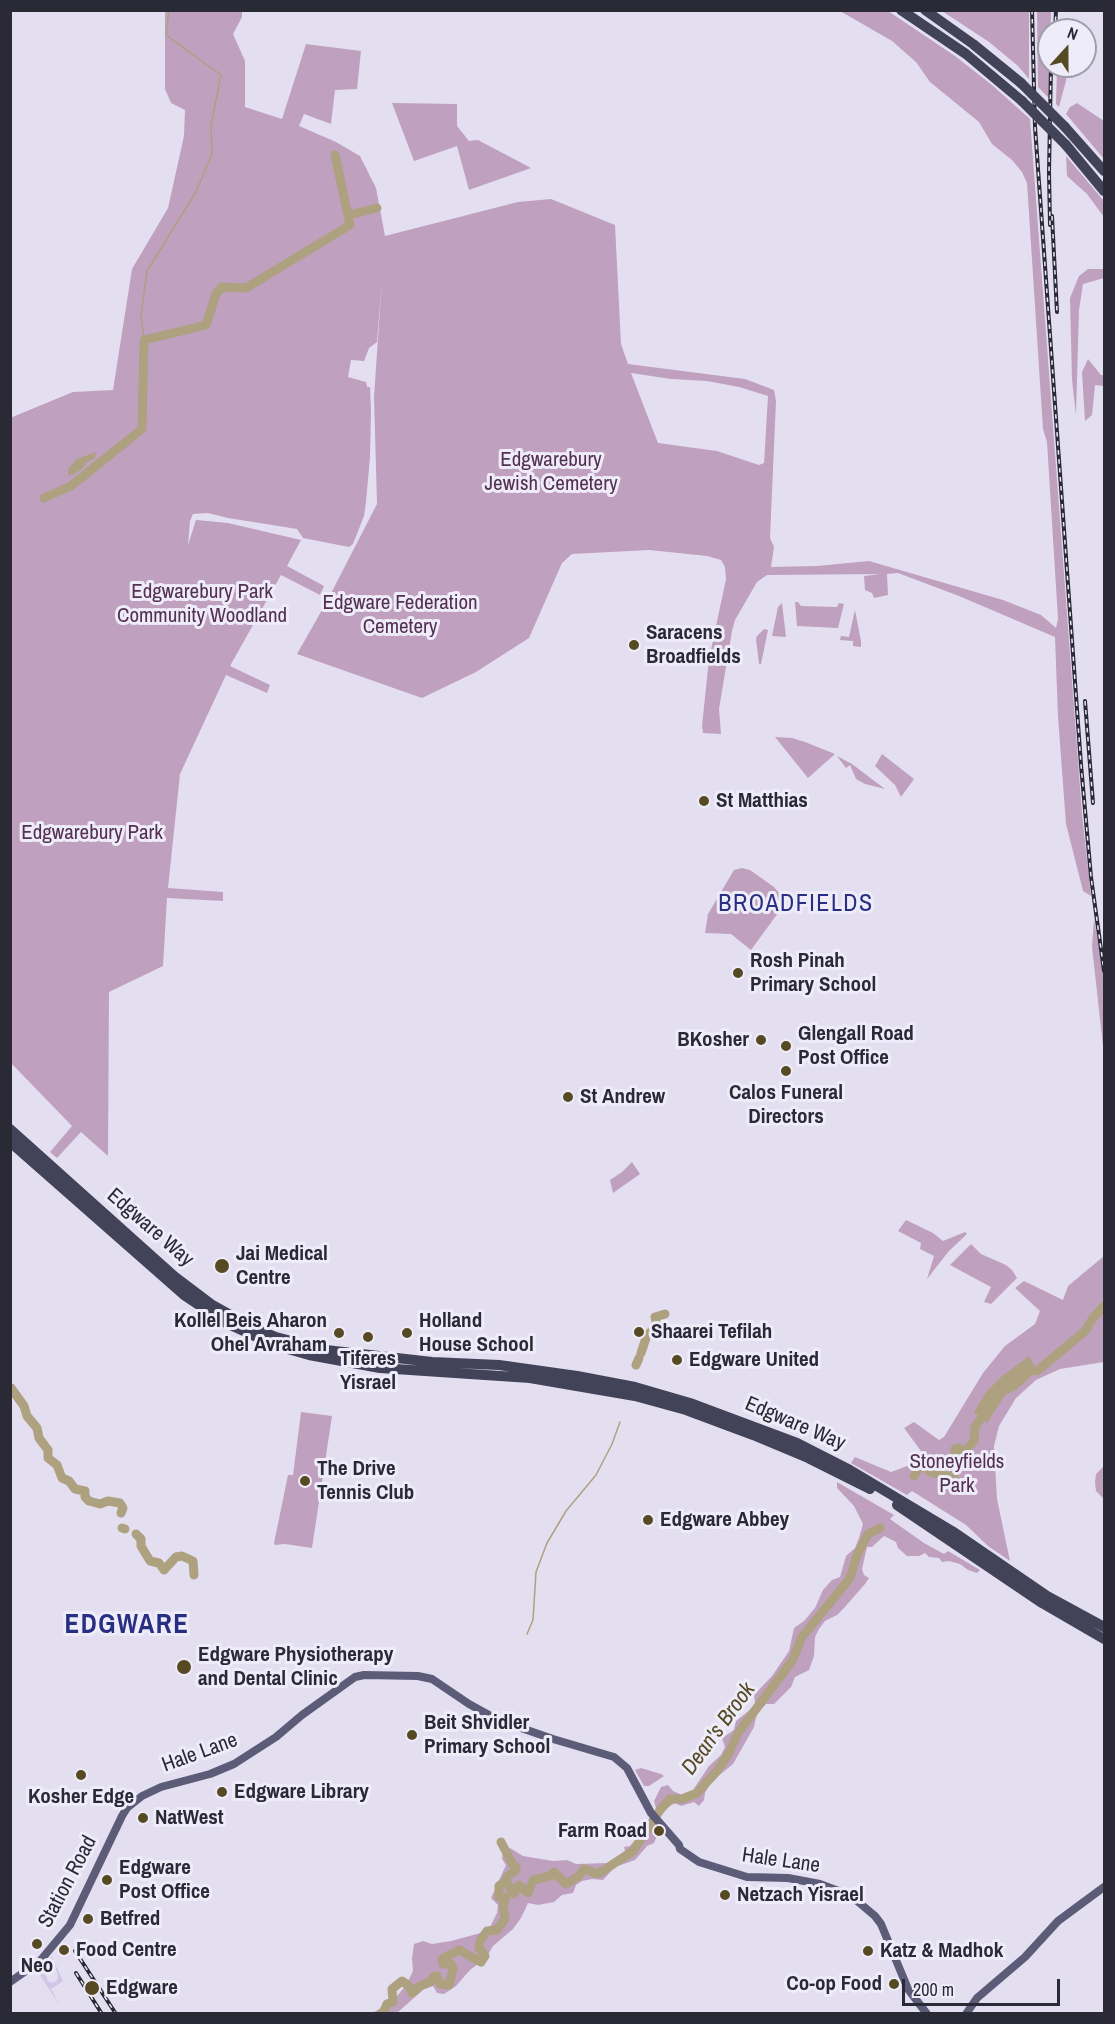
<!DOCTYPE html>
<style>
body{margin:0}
#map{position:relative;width:1115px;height:2024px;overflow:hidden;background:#e3dff1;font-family:"Archivo Narrow",sans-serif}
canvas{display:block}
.frame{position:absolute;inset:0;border:12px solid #2a2a37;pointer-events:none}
.north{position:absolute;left:1037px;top:18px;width:60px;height:60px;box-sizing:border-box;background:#efecf9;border:2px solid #a09eab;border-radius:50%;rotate:21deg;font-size:16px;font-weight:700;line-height:24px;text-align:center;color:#2a2a37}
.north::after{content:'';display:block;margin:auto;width:21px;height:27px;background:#564a22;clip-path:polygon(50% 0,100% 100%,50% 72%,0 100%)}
.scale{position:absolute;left:902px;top:1979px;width:158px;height:27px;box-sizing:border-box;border:3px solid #2a2a37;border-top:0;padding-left:8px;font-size:18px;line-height:21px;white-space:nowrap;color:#2a2a37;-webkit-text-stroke:4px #efecf9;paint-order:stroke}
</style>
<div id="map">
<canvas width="1115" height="2024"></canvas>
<div class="frame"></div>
<div class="north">N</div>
<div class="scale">200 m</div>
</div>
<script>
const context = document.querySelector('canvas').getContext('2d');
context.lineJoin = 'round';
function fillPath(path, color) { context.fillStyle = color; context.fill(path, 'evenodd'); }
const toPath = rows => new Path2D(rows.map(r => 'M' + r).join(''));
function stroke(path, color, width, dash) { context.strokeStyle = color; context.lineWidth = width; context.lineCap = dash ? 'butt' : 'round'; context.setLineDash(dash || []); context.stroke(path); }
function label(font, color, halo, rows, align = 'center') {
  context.font = font + ' "Archivo Narrow",sans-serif'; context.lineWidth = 6; context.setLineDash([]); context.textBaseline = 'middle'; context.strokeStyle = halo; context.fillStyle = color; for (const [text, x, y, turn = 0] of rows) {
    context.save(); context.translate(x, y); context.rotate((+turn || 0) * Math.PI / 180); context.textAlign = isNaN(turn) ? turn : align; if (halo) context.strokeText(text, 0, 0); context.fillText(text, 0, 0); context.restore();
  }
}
fillPath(toPath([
 [165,11,242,11,242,17,233,34,245,61,245,107,282,119,306,44,361,51,357,89,335,90,331,124,304,114,299,126,336,142,360,156,376,188,385,236,518,202,551,199,615,225,621,344,628,364,745,379,774,390,776,401,770,538,774,547,771,567,817,566,869,561,1003,600,1041,615,1056,628,1058,619,1047,442,1043,429,1027,183,1022,172,1012,160,992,144,979,122,930,82,916,62,892,41,840,11,888,11,955,56,992,85,1030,119,1082,814,1091,896,1083,891,1066,824,1058,717,1055,637,959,596,898,573,887,574,888,595,874,598,872,593,865,590,864,576,880,574,767,575,757,582,735,620,732,631,719,709,721,734,703,733,702,726,709,659,726,579,725,567,721,560,707,556,649,550,572,554,562,563,529,638,476,672,422,698,297,654,326,603,377,504,374,397,382,279,377,342,369,348,364,361,351,360,348,377,366,382,367,387,370,387,371,411,370,457,366,502,364,516,353,544,349,547,303,538,297,529,228,518,208,513,193,514,190,521,188,545,196,520,197,520,228,523,301,540,287,566,324,586,320,595,281,575,230,666,270,685,267,693,226,675,180,774,168,888,223,892,223,901,167,898,163,966,109,992,108,1156,81,1132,57,1158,50,1152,72,1126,11,1063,10,418,73,392,113,390,132,269,168,208,184,136,185,110,171,103,165,89],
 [631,373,671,379,707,381,739,387,768,396,764,463,759,465,717,451,658,443],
 [942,11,1029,11,1029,79,1018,66,989,42],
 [1037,11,1051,11,1049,98,1038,87],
 [1057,66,1067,66,1066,81,1059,107,1056,104],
 [392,103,457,104,457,126,469,141,478,140,531,168,469,190,457,146,414,161],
 [1077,103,1104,121,1104,159,1066,114,1070,107],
 [1066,156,1104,201,1104,217,1087,194,1067,176],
 [1088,269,1104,269,1104,278,1083,284,1079,310,1076,415,1072,380,1070,298,1079,276],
 [1088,359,1101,375,1104,375,1104,386,1095,385,1092,415,1085,421,1082,372],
 [795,602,798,602,801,606,837,607,839,603,844,604,838,628,797,626],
 [782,603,786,637,772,636,778,607],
 [855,610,861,641,861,647,853,646,853,641,840,640,841,636,849,637],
 [764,629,768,630,761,664,759,664,756,639,757,636],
 [775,737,792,738,805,742,835,754,808,778],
 [882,754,914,779,901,797,895,785,875,766],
 [837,756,852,764,885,789,865,784,856,779,850,765,846,768],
 [742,868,750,870,774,887,779,893,778,913,751,950,731,934,705,933,708,914,734,870],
 [1094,919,1104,978,1104,1055,1092,947],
 [632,1162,640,1174,613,1193,610,1180,622,1172],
 [906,1220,933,1233,943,1241,965,1232,967,1234,949,1251,927,1279,934,1256,920,1249,921,1243,898,1231],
 [971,1244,981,1254,1006,1265,1012,1270,1017,1278,991,1304,984,1302,991,1287,950,1265],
 [1104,1256,1104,1362,1060,1369,1036,1380,1016,1398,999,1426,994,1446,997,1499,1010,1561,988,1546,966,1525,912,1491,907,1495,851,1463,855,1457,891,1472,918,1462,921,1451,904,1428,914,1422,939,1440,944,1437,983,1373,1005,1346,1035,1324,1040,1311,1015,1288,1024,1281,1063,1300,1068,1286],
 [301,1412,332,1416,312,1548,285,1544,275,1545,274,1543,288,1475,293,1475],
 [1104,1466,1104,1499,1096,1491,1095,1482,1096,1474],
 [837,1482,894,1515,890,1519,924,1543,944,1554,948,1551,980,1570,977,1573,968,1570,960,1564,949,1561,942,1562,939,1558,929,1557,925,1553,919,1556,907,1556,898,1548,896,1542,884,1536,872,1547,867,1547,862,1569,864,1575,869,1578,865,1584,844,1608,837,1615,825,1621,819,1629,815,1637,814,1656,809,1670,795,1677,791,1687,774,1704,766,1704,762,1708,755,1703,754,1695,772,1676,789,1651,794,1628,804,1621,815,1608,823,1590,832,1580,840,1577,846,1556,855,1548,859,1538,863,1524,854,1506,837,1488],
 [751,1709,757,1713,754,1727,733,1764,711,1782,705,1793,704,1800,699,1806,694,1802,681,1806,675,1803,660,1812,656,1808,654,1801,661,1787,668,1785,673,1791,684,1796,691,1793,709,1766,721,1755,725,1747,722,1738,734,1730,736,1721],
 [641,1768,661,1774,664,1776,649,1786,644,1786,635,1770],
 [648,1825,658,1833,654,1843,647,1846,635,1860,618,1866,614,1861,616,1858,622,1860,627,1859,624,1847,630,1846],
 [510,1848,523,1856,553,1861,567,1860,576,1864,607,1863,614,1868,603,1880,592,1879,582,1881,576,1885,573,1893,562,1895,554,1902,538,1905,528,1903,521,1918,513,1929,493,1946,486,1958,470,1970,456,1986,444,1994,437,1993,433,1986,424,1989,397,2013,371,2013,389,2006,406,1985,413,1971,412,1958,414,1944,423,1941,432,1944,451,1941,488,1931,497,1913,498,1905,491,1898,506,1865,502,1859,503,1850]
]), '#c0a0bf');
fillPath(toPath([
 [52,1957,63,1981,51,1989,60,2006,38,1972,40,1968,43,1968,48,1981,52,1983,57,1981,58,1976,56,1969,47,1965,47,1962]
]), '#d0c7e8');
fillPath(toPath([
 [96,452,95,458,87,462,82,469,74,474,68,476,68,469,77,459],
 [1029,1356,1037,1371,1016,1390,1005,1395,987,1423,974,1412,986,1392,1001,1377]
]), '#ada180');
stroke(toPath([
 [144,340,141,316,147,271,196,192,212,154,211,125,221,75,166,35,169,10],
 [527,1634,533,1620,536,1572,547,1543,566,1511,596,1475,612,1444,620,1422]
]), '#ada180', 1.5);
stroke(toPath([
 [349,215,377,208],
 [44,498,71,486,142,429,144,340,206,325,216,294,222,287,246,288,350,225,335,155],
 [641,1353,647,1335,657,1326,655,1317,665,1314],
 [636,1365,639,1358],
 [1037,1371,1085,1331,1093,1318,1104,1306],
 [11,1388,24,1406,27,1416,37,1428,39,1438,48,1450,48,1458,57,1465,62,1478,69,1481,75,1489,85,1491,85,1497,89,1501,100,1504,108,1501,120,1503,123,1508,121,1513],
 [914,1476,922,1463,930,1472,954,1478,955,1449,959,1448,962,1454,974,1441,975,1427,982,1417],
 [122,1528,125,1529],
 [136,1534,141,1539,141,1546,150,1561,159,1563,164,1570,176,1557,182,1556,193,1561,194,1575],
 [501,1842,513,1865,516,1867,516,1870,507,1877,506,1881],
 [380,2014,384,2011,387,2004,393,2002,392,1989,402,1981,409,1986,412,1993,420,1986,430,1982,434,1976,437,1976,440,1984,449,1985,453,1969,451,1964,443,1964,442,1959,459,1950,481,1962,485,1956,479,1948,480,1941,487,1931,497,1930,505,1919,503,1906,506,1897,499,1897,499,1886,506,1881,514,1894,519,1885,528,1893,533,1880,550,1876,554,1872,566,1884,579,1876,584,1869,598,1874,633,1851,660,1810,670,1799,682,1799,697,1793,717,1771,729,1753,738,1733,792,1661,802,1637,850,1578,857,1555,868,1534,880,1528]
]), '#ada180', 9);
stroke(toPath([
 [10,1982,40,1961,70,1925,122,1816,127,1808,142,1796,161,1787,210,1774,234,1764,276,1737,302,1715,355,1677,364,1675,418,1676,432,1679,469,1704,498,1720,553,1739,614,1757,627,1768,651,1813,679,1845,680,1849,699,1862,747,1877,788,1878,820,1884,844,1893,856,1900,875,1916,881,1924,908,1989,927,2014],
 [966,2014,977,1998,1025,1957,1058,1921,1104,1887]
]), '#5d5c78', 8);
stroke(toPath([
 [901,10,966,54,1022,101],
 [925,10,973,44,1021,83],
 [1065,127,1104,171],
 [1066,145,1104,191],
 [10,1129,174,1276,211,1304,252,1327,276,1337,326,1350,432,1362,499,1365,577,1376,635,1387,690,1403,797,1443,850,1470,952,1531,1047,1596,1104,1627],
 [10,1142,184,1295,226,1323,274,1345,309,1355,380,1368,530,1378,635,1396,686,1410,753,1435,808,1458,870,1489],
 [897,1505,1042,1603,1104,1639]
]), '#424258', 10);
const rail = toPath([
 [1032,10,1035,127,1081,765,1091,877,1104,971],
 [1055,30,1056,10],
 [1052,216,1057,312],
 [1050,225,1049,172,1051,66],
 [1085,701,1093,803],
 [75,1951,116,2014],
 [76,1973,102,2014]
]);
stroke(rail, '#2a2a37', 4);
stroke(rail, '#efecf9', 1.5, [4.5]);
stroke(toPath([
 [1021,83,1065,127],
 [1022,101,1066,145]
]), '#424258', 10);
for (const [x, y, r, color] of [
 [634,645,6,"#564a22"],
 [704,801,6,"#564a22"],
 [738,973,6,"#564a22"],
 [761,1040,6,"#564a22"],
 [786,1046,6,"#564a22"],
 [786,1071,6,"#564a22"],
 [568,1097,6,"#564a22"],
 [222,1266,8,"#564a22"],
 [639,1332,6,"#564a22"],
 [339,1333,6,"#564a22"],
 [407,1333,6,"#564a22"],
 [368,1337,6,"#564a22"],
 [677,1360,6,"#564a22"],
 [305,1481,6,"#564a22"],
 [648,1520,6,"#564a22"],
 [184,1667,8,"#564a22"],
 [412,1735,6,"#564a22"],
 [81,1775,6,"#564a22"],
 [222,1792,6,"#564a22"],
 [143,1818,6,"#564a22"],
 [659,1831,6,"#564a22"],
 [107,1880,6,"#564a22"],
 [725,1895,6,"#564a22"],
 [88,1919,6,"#564a22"],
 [37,1944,6,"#564a22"],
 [64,1950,6,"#564a22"],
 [868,1951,6,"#564a22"],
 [894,1984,6,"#564a22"],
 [92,1988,8,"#564a22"]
]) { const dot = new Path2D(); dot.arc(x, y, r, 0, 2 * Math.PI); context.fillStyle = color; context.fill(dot); stroke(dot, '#efecf9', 2); }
label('21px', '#543052', '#efecf9', [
 ["Edgwarebury",551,460],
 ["Jewish Cemetery",551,484],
 ["Edgwarebury Park",202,592],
 ["Community Woodland",202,616],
 ["Edgware Federation",400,603],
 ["Cemetery",400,627],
 ["Edgwarebury Park",92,833],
 ["Stoneyfields",957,1462],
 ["Park",957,1486]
]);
label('bold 21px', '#2a2a37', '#efecf9', [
 ["Saracens",646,633],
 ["Broadfields",646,657],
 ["St Matthias",716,801],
 ["Rosh Pinah",750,961],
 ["Primary School",750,985],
 ["Glengall Road",798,1034],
 ["Post Office",798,1058],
 ["BKosher",749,1040,"right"],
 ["Calos Funeral",786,1093,"center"],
 ["Directors",786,1117,"center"],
 ["St Andrew",580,1097],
 ["Jai Medical",236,1254],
 ["Centre",236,1278],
 ["Kollel Beis Aharon",327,1321,"right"],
 ["Ohel Avraham",327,1345,"right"],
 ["Holland",419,1321],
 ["House School",419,1345],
 ["Shaarei Tefilah",651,1332],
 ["Tiferes",368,1359,"center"],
 ["Yisrael",368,1383,"center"],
 ["Edgware United",689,1360],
 ["The Drive",317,1469],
 ["Tennis Club",317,1493],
 ["Edgware Abbey",660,1520],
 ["Edgware Physiotherapy",198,1655],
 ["and Dental Clinic",198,1679],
 ["Beit Shvidler",424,1723],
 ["Primary School",424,1747],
 ["Edgware Library",234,1792],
 ["Kosher Edge",81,1797,"center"],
 ["NatWest",155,1818],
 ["Farm Road",647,1831,"right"],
 ["Edgware",119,1868],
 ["Post Office",119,1892],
 ["Netzach Yisrael",737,1895],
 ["Betfred",100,1919],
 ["Food Centre",76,1950],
 ["Katz & Madhok",880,1951],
 ["Neo",37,1966,"center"],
 ["Co-op Food",882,1984,"right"],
 ["Edgware",106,1988]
], 'left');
label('21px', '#2a2a37', '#efecf9', [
 ["Edgware Way",150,1228,41],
 ["Edgware Way",795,1424,23],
 ["Hale Lane",200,1753,-20],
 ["Hale Lane",781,1861,8],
 ["Station Road",68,1882,-62]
]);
label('italic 22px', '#564a22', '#efecf9', [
 ["Dean's Brook",719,1729,-54]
]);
context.letterSpacing = '1.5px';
label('24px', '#282e81', '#efecf9', [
 ["BROADFIELDS",796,905]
]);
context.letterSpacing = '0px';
context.letterSpacing = '1.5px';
label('bold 27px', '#282e81', '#efecf9', [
 ["EDGWARE",127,1626]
]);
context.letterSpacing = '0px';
</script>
